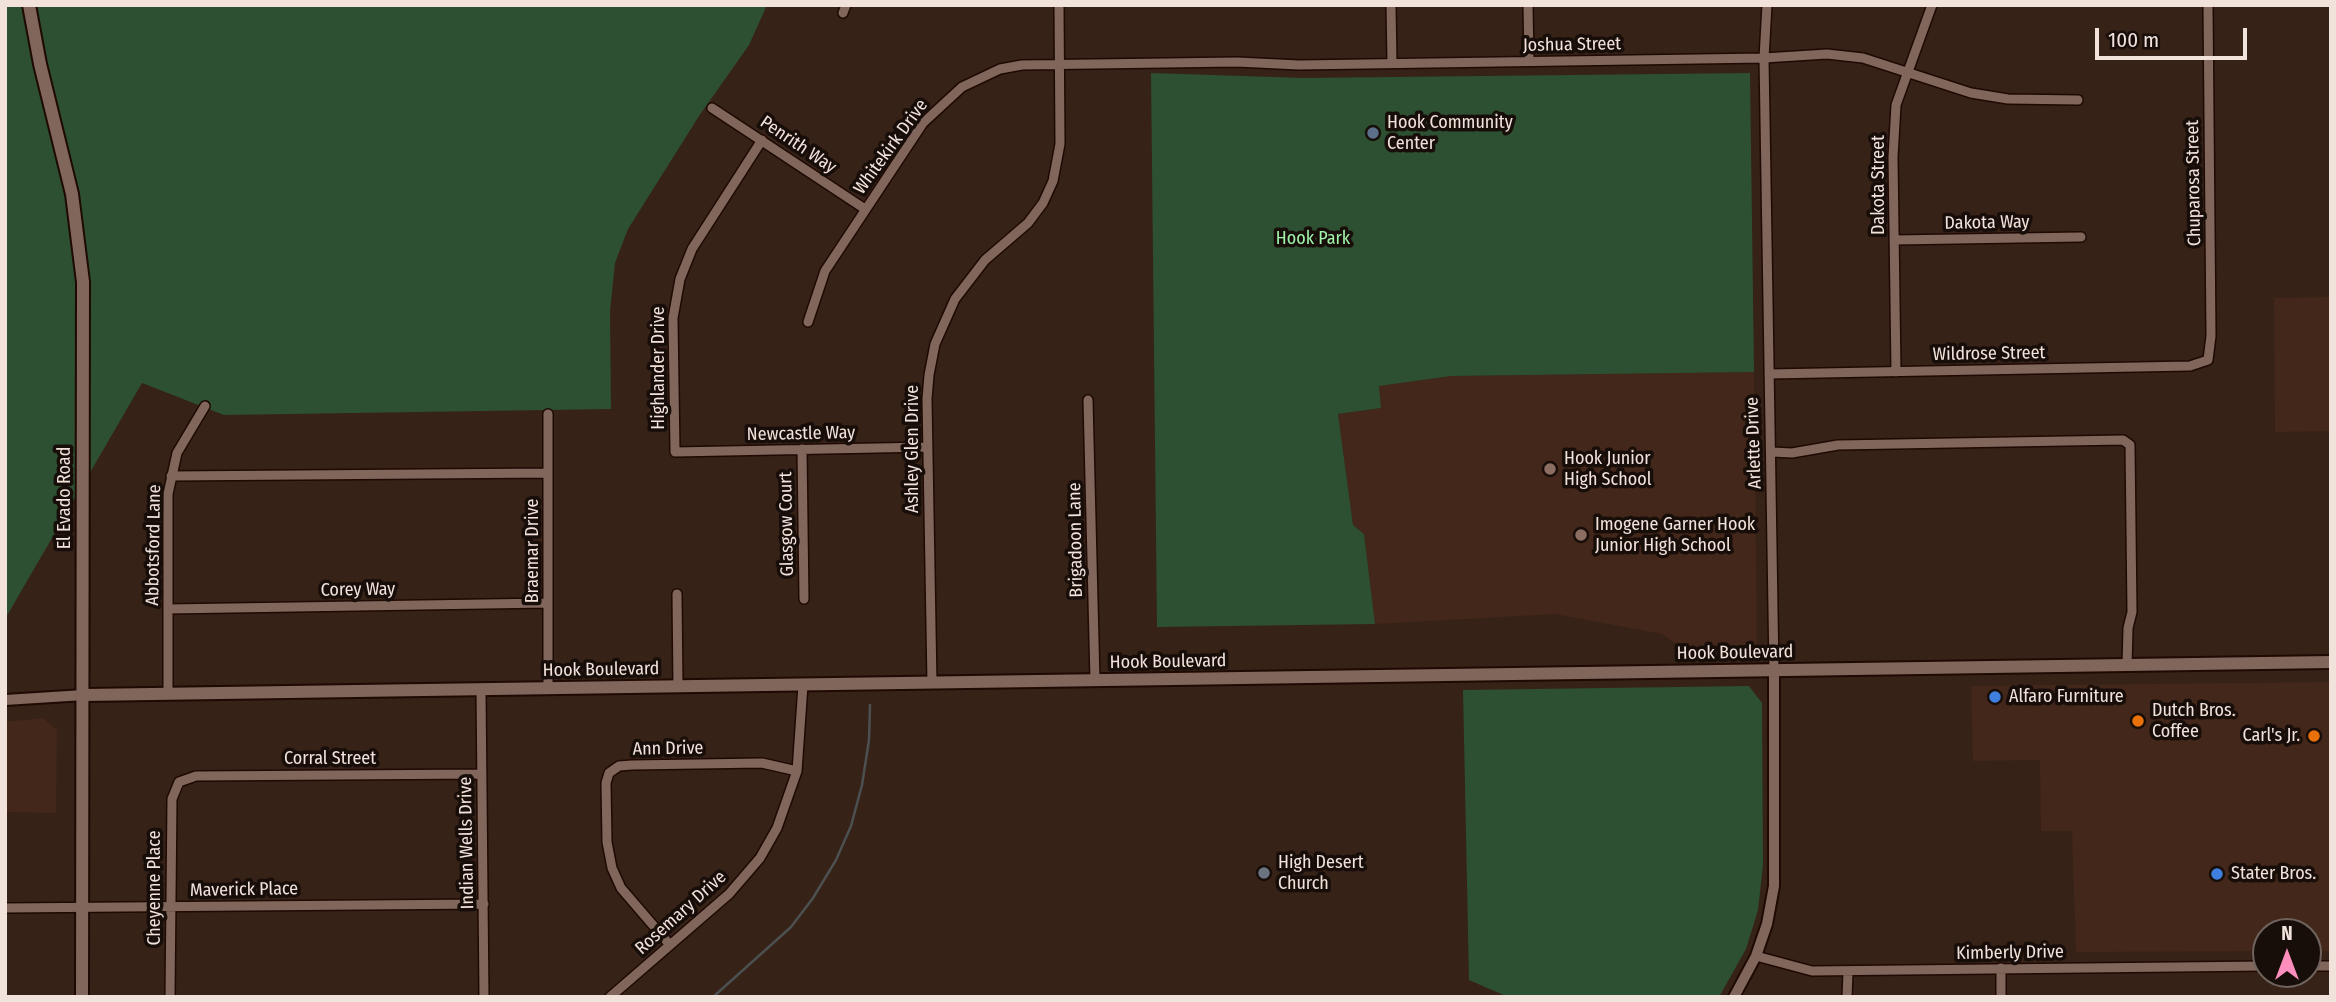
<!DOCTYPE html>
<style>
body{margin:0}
#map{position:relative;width:2336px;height:1002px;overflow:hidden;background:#372218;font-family:"Fira Sans Condensed",sans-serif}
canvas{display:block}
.frame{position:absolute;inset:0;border:7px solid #f1e2db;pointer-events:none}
.north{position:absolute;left:2252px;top:918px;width:70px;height:70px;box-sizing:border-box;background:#180e09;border:2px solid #6f635d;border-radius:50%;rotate:0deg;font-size:19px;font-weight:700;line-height:28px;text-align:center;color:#f1e2db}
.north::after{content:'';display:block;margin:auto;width:24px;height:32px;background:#fe8ebd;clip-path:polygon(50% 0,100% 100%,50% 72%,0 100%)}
.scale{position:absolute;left:2095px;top:28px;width:152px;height:32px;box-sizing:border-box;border:4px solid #f1e2db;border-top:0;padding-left:9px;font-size:21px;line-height:24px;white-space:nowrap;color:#f1e2db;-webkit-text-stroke:5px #180e09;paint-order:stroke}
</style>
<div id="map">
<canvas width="2336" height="1002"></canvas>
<div class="frame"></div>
<div class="north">N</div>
<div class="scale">100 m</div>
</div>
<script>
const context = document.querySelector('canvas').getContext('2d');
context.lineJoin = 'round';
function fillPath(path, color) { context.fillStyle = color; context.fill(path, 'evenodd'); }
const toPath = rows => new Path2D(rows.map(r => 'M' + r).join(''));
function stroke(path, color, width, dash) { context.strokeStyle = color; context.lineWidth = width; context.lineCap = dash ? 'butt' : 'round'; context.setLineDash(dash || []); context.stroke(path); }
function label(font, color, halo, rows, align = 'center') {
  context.font = font + ' "Fira Sans Condensed",sans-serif'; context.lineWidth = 7; context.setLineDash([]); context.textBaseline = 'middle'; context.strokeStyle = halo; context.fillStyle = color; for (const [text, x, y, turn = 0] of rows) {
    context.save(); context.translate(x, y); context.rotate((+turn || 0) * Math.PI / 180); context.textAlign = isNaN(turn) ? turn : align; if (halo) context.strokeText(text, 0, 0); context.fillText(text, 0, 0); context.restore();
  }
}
fillPath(toPath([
 [2331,297,2331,431,2275,432,2274,298],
 [1754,372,1757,649,1685,650,1662,634,1555,614,1375,624,1364,534,1353,525,1338,414,1381,408,1378,386,1451,376],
 [2331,682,2331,951,2308,951,2308,932,2266,932,2266,951,2076,952,2072,831,2041,831,2040,760,1973,761,1971,686],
 [43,718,57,730,56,813,5,812,5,722]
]), '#43271a');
fillPath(toPath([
 [5,5,767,5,749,45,699,116,628,229,615,263,610,311,611,409,224,415,142,383,5,619],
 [1151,73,1303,78,1750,73,1754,372,1451,376,1379,386,1381,408,1338,414,1353,525,1364,534,1375,624,1157,627],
 [1749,686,1762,703,1763,865,1758,910,1746,949,1719,997,1508,997,1469,980,1463,690]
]), '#2c5031');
stroke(toPath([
 [713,997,791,927,813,898,836,860,851,826,862,785,869,740,870,705]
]), '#4c5050', 2.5);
const minor = toPath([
 [1391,5,1392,63],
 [1528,5,1529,61],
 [1767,5,1764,58,1774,670],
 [843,13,846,5],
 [712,108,865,209],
 [762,140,692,249,680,279,673,318,675,452,927,447],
 [1894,240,2081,237],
 [808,322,825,271,923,123,962,87,1000,69,1022,65,1237,62,1299,65,1764,58,1827,54,1863,58,1971,93,2008,99,2078,100],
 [1896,372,1893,157,1896,105,1932,5],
 [1769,374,2190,366,2208,360,2211,336,2208,5],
 [1088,400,1095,681],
 [802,449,804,599],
 [1772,452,1792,453,1838,445,2123,440,2130,445,2132,612,2128,628,2127,665],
 [171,476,548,473],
 [677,594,678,687],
 [168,609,548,603],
 [932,683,927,399,929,375,935,344,955,299,985,260,1028,223,1043,203,1053,181,1060,144,1059,5],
 [548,688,548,414],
 [481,689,484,997],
 [168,693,168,494,177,453,205,406],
 [5,908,484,904],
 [670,945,621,888,612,868,607,842,606,783,609,773,619,766,632,765,762,763,797,771],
 [1756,956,1812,971,2266,966],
 [2308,966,2331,966],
 [2001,968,2001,997],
 [170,997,172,799,179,782,196,776,482,774],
 [610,997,729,894,760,858,777,828,797,771,803,685],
 [1847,997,1848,972]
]);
const tertiary = toPath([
 [5,700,84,695],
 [1734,997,1756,956,1767,924,1774,886,1774,670]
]);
const secondary = toPath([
 [29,5,40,64,72,194,83,282,82,997],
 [84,695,2331,662]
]);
stroke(minor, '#1e0a03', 12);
stroke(tertiary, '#1e0a03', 14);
stroke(secondary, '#1e0a03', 16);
stroke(minor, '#80665b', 9);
stroke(tertiary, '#80665b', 10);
stroke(secondary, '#80665b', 12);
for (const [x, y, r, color] of [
 [1373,133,7,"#5c6f8a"],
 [1550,469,7,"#8d6e63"],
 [1581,535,7,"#8d6e63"],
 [1995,697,7,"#3f7fe0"],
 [2138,721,7,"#e8710a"],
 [2314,736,7,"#e8710a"],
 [1264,873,7,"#6b7280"],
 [2217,874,7,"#3f7fe0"]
]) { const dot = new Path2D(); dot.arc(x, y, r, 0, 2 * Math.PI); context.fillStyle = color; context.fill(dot); stroke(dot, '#180e09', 2.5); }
label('18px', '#f1e2db', '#180e09', [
 ["Joshua Street",1572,45,-1],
 ["Penrith Way",798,145,34],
 ["Whitekirk Drive",891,147,-54],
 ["Chuparosa Street",2194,183,-91],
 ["Dakota Street",1879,185,-90],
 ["Dakota Way",1987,223,-1],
 ["Wildrose Street",1989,354,-1],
 ["Highlander Drive",659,368,-90],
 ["Newcastle Way",801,434,-1],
 ["Arlette Drive",1754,443,-92],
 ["Ashley Glen Drive",913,449,-90],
 ["El Evado Road",65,498,-90],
 ["Glasgow Court",787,524,-91],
 ["Brigadoon Lane",1076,540,-91],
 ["Abbotsford Lane",154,545,-89],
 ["Braemar Drive",533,551,-90],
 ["Corey Way",358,590,-1],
 ["Hook Boulevard",1735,653,-1],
 ["Hook Boulevard",1168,662,-1],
 ["Hook Boulevard",601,670,-1],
 ["Ann Drive",668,749,-1],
 ["Corral Street",330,759],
 ["Indian Wells Drive",467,843,-91],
 ["Cheyenne Place",155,888,-90],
 ["Maverick Place",244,890,-1],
 ["Rosemary Drive",681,913,-42],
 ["Kimberly Drive",2010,953,-1]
]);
label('18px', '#f1e2db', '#180e09', [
 ["Hook Community",1387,123],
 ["Center",1387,144],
 ["Hook Junior",1564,459],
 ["High School",1564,480],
 ["Imogene Garner Hook",1595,525],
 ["Junior High School",1595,546],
 ["Alfaro Furniture",2009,697],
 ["Dutch Bros.",2152,711],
 ["Coffee",2152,732],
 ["Carl's Jr.",2300,736,"right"],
 ["High Desert",1278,863],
 ["Church",1278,884],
 ["Stater Bros.",2231,874]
], 'left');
label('18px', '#9ff4aa', '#180e09', [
 ["Hook Park",1313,239]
]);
</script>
